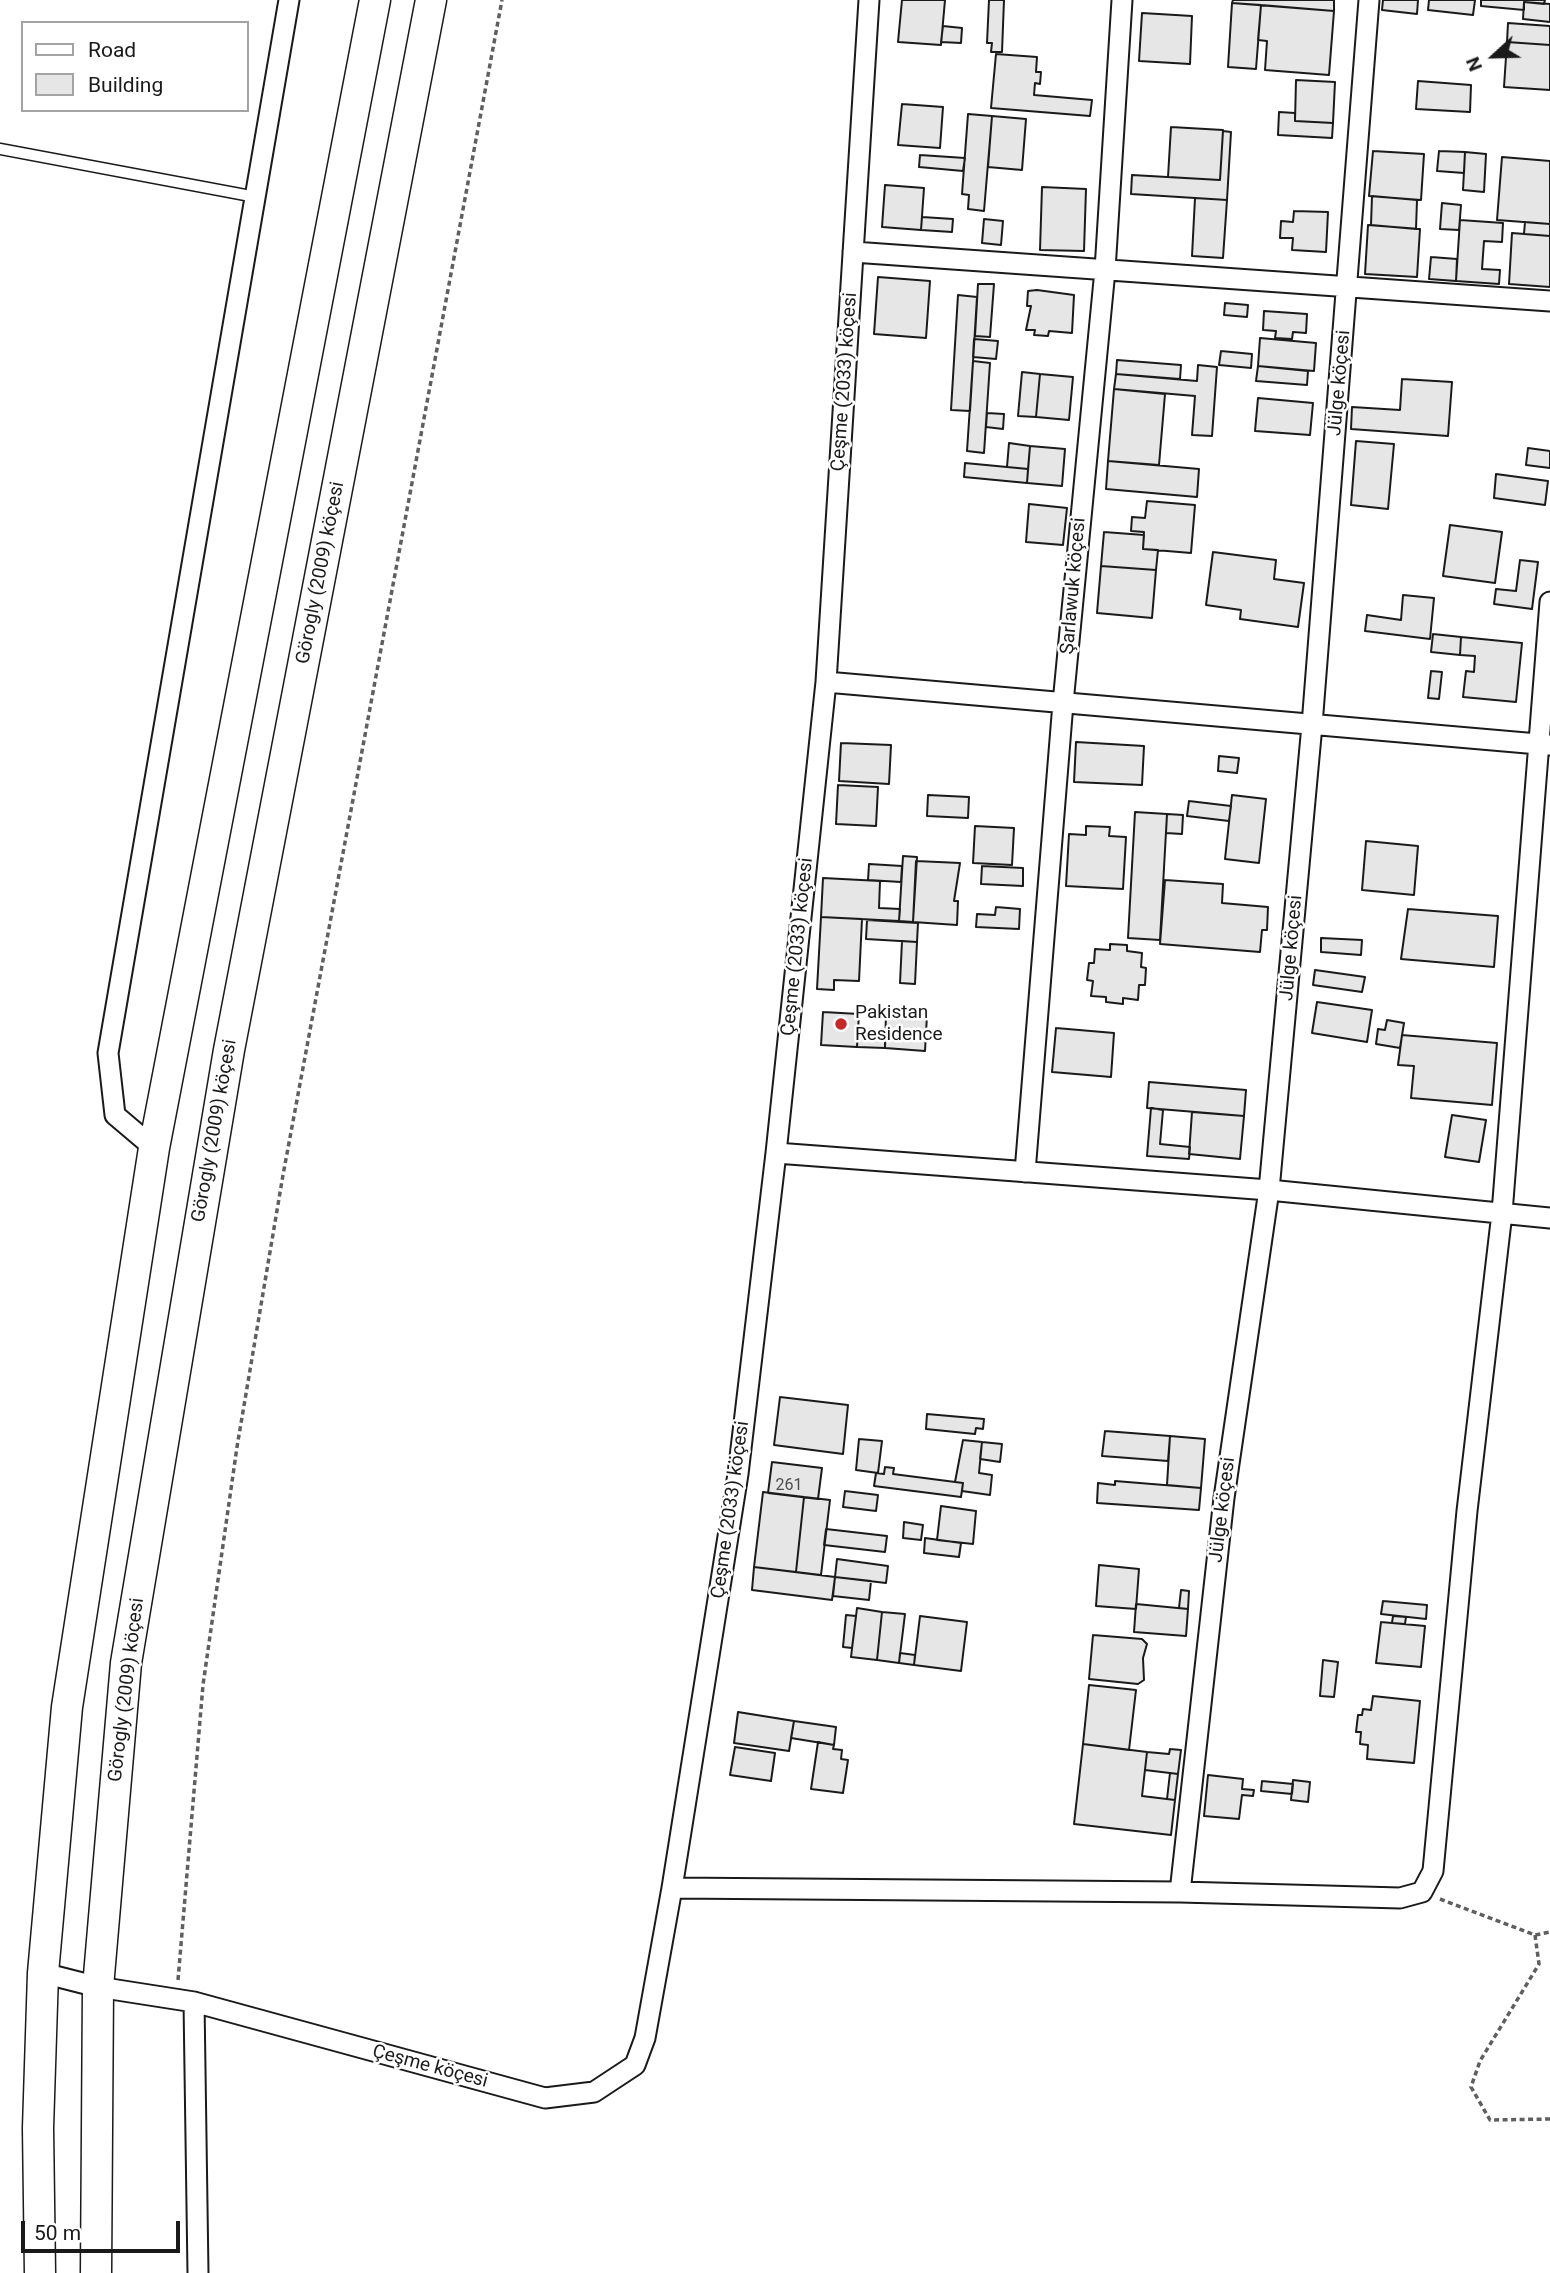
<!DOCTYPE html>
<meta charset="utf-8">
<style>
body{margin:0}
#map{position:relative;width:1550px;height:2273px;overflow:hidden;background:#fff;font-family:Roboto,sans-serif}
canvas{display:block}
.legend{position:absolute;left:21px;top:21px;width:228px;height:91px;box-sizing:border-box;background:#fff;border:2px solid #a3a3a3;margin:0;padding:9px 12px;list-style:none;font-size:21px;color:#1a1a1a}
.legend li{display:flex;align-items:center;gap:14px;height:35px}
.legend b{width:35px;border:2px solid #a3a3a3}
.north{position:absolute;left:1459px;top:21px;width:70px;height:70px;-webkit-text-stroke:5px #fff;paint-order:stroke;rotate:248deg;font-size:19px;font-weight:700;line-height:28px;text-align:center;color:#1a1a1a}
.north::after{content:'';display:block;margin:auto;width:24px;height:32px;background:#1a1a1a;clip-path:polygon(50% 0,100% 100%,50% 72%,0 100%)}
.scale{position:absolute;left:21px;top:2221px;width:159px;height:32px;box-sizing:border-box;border:4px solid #1a1a1a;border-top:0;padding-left:9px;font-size:21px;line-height:24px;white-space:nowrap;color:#1a1a1a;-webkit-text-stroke:5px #fff;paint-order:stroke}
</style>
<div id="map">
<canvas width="1550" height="2273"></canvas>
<ul class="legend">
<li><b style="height:9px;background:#fff"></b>Road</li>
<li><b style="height:19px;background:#e6e6e6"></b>Building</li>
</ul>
<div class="north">N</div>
<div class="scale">50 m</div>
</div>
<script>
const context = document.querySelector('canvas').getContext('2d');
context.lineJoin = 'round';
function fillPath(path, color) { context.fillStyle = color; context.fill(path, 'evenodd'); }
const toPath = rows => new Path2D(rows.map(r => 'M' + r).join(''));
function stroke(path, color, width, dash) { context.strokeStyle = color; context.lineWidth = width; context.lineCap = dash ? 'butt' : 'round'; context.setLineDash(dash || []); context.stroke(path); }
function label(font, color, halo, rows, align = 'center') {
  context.font = font + ' Roboto,sans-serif'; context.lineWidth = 5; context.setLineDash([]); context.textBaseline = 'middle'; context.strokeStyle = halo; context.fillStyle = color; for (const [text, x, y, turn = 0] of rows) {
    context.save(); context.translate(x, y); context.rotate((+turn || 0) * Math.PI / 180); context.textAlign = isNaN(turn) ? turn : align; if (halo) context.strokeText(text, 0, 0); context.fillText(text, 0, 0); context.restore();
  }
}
const building = toPath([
 [902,0,945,0,941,45,898,42,902,0],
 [989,0,1004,0,1002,52,991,52,992,43,987,43,989,0],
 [1233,0,1334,0,1334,11,1232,3,1233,0],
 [1383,0,1418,0,1417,14,1382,10,1383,0],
 [1429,0,1475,0,1473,15,1428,10,1429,0],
 [1481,0,1545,0,1544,4,1524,2,1524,10,1481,6,1481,0],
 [1524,2,1550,4,1550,22,1523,19,1524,2],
 [1232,3,1261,5,1256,69,1228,67,1232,3],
 [1261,5,1334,11,1329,75,1265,70,1267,41,1258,40,1261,5],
 [1142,13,1192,16,1190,64,1139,61,1142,13],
 [1508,23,1550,26,1550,45,1507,42,1508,23],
 [943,26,962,28,961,43,941,42,943,26],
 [1507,42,1550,45,1550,90,1504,87,1507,42],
 [996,54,1037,57,1036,72,1041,72,1040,84,1035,83,1034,95,1092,100,1090,116,991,108,996,54],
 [1296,80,1335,82,1333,123,1295,121,1296,80],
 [1418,81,1471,85,1470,112,1416,109,1418,81],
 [902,104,943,107,940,148,898,145,902,104],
 [1279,112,1295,113,1295,121,1333,123,1332,138,1278,135,1279,112],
 [968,114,992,116,984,211,968,209,969,195,962,194,968,114],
 [992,116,1026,119,1022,170,988,167,992,116],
 [1171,127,1223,130,1220,180,1168,177,1171,127],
 [1223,131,1231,132,1227,200,1131,194,1132,175,1220,180,1223,131],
 [1373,151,1424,154,1421,200,1369,196,1373,151],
 [1439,151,1465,152,1464,173,1437,171,1439,151],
 [1465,152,1486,154,1484,192,1463,190,1465,152],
 [920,155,965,158,963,171,919,167,920,155],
 [1502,157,1550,161,1550,224,1497,220,1502,157],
 [885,185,924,188,921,230,882,227,885,185],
 [1042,187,1086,189,1084,251,1040,250,1042,187],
 [1372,196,1417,200,1416,229,1371,225,1372,196],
 [1195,198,1227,200,1223,258,1192,256,1195,198],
 [1442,203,1461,205,1459,230,1440,229,1442,203],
 [1294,211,1328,212,1326,252,1292,250,1293,238,1280,238,1281,221,1293,222,1294,211],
 [922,217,953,219,952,232,921,230,922,217],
 [984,219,1003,221,1001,245,982,243,984,219],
 [1460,220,1503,223,1502,242,1484,241,1482,269,1500,270,1499,284,1456,281,1460,220],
 [1525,222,1550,224,1550,236,1524,234,1525,222],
 [1368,225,1420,229,1417,277,1365,274,1368,225],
 [1512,233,1550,236,1550,287,1509,284,1512,233],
 [1431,257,1457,259,1456,281,1429,279,1431,257],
 [878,277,930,281,926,338,874,334,878,277],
 [978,284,994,284,990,337,975,336,978,284],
 [1037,290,1074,295,1072,333,1049,331,1048,336,1034,335,1035,330,1026,330,1031,306,1027,306,1028,291,1037,290],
 [958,295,977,297,970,411,951,410,958,295],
 [1225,303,1248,305,1247,317,1224,315,1225,303],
 [1264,311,1307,314,1306,333,1293,332,1292,339,1275,338,1276,331,1263,330,1264,311],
 [1260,338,1316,343,1314,371,1258,366,1260,338],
 [974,339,998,341,996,359,973,357,974,339],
 [1221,351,1252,354,1251,368,1219,365,1221,351],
 [1117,360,1181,365,1180,379,1116,374,1117,360],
 [973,361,990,363,984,453,967,451,973,361],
 [1198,365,1217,367,1212,436,1192,435,1195,396,1114,389,1116,374,1197,381,1198,365],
 [1258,366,1308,371,1307,385,1256,381,1258,366],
 [1022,372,1040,374,1036,417,1018,416,1022,372],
 [1040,374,1073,377,1069,420,1036,417,1040,374],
 [1402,379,1452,382,1448,436,1351,429,1352,407,1400,410,1402,379],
 [1114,389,1165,394,1159,465,1108,461,1114,389],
 [1258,398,1313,403,1310,435,1255,431,1258,398],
 [987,413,1004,414,1003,429,986,427,987,413],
 [1356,441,1394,444,1388,509,1351,505,1356,441],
 [1009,443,1030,446,1028,469,1007,467,1009,443],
 [1030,446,1065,449,1062,486,1027,483,1030,446],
 [1528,448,1550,451,1550,468,1526,465,1528,448],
 [1108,461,1199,469,1197,497,1106,489,1108,461],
 [965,463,1028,469,1027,483,964,477,965,463],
 [1496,474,1548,481,1545,505,1494,498,1496,474],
 [1147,501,1195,505,1191,553,1143,549,1144,532,1131,531,1132,517,1145,518,1147,501],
 [1029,504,1067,508,1063,545,1026,542,1029,504],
 [1450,525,1502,532,1495,583,1443,576,1450,525],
 [1104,532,1144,535,1143,549,1158,550,1156,570,1101,566,1104,532],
 [1213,552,1276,560,1274,579,1304,583,1298,627,1240,619,1241,610,1206,605,1213,552],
 [1520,560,1538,562,1532,609,1494,604,1496,589,1516,591,1520,560],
 [1101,566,1156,570,1152,618,1097,613,1101,566],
 [1403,595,1434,598,1430,639,1365,631,1367,615,1401,620,1403,595],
 [1433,634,1461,637,1460,655,1431,652,1433,634],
 [1461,637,1522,643,1516,702,1463,697,1466,671,1474,672,1475,656,1460,655,1461,637],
 [1431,671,1442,672,1439,699,1428,698,1431,671],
 [1076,742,1144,746,1142,785,1074,782,1076,742],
 [841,743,891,745,889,784,839,781,841,743],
 [1219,756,1239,758,1237,773,1218,771,1219,756],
 [838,785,878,787,876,826,836,824,838,785],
 [928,795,969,797,968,818,927,816,928,795],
 [1232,795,1266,799,1259,863,1225,859,1232,795],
 [1189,801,1231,806,1229,821,1187,816,1189,801],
 [1135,812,1167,814,1160,940,1128,938,1135,812],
 [1167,814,1183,815,1182,834,1166,833,1167,814],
 [975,826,1014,828,1012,865,973,863,975,826],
 [1086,826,1110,827,1109,836,1126,837,1123,889,1066,886,1069,834,1086,835,1086,826],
 [1366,841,1418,846,1414,895,1362,890,1366,841],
 [903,856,917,857,913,922,899,921,903,856],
 [916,861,960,863,954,901,958,901,957,925,913,922,916,861],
 [869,864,902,866,901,882,868,880,869,864],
 [982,866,1023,868,1023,886,981,884,982,866],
 [823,878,880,881,879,908,900,909,899,921,821,917,823,878],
 [1165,880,1223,884,1222,903,1268,907,1267,930,1262,930,1260,952,1160,944,1165,880],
 [996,907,1020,909,1019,929,976,927,977,914,995,915,996,907],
 [1408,909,1498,916,1494,967,1401,959,1408,909],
 [821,917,862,919,859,981,834,980,834,990,817,989,821,917],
 [867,920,918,923,917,942,866,939,867,920],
 [1321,938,1362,940,1361,955,1321,952,1321,938],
 [902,941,917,942,915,984,900,983,902,941],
 [1110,944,1127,945,1127,951,1142,953,1141,967,1146,968,1145,985,1139,985,1138,1000,1123,998,1123,1004,1106,1002,1106,997,1091,996,1093,981,1087,980,1089,963,1094,963,1095,949,1110,950,1110,944],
 [1315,970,1365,977,1362,992,1313,985,1315,970],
 [1317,1002,1372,1010,1367,1042,1312,1033,1317,1002],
 [823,1012,859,1014,857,1047,821,1045,823,1012],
 [886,1012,927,1015,925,1051,885,1048,886,1012],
 [1387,1020,1404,1023,1400,1048,1376,1044,1378,1029,1385,1030,1387,1020],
 [1056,1028,1114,1033,1111,1077,1052,1072,1056,1028],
 [858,1034,885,1035,885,1048,857,1047,858,1034],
 [1402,1035,1497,1043,1492,1105,1411,1098,1414,1066,1398,1065,1402,1035],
 [1149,1082,1246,1090,1244,1116,1147,1108,1149,1082],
 [1151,1108,1163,1110,1160,1144,1190,1147,1189,1159,1147,1156,1151,1108],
 [1192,1112,1244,1116,1240,1159,1189,1154,1192,1112],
 [1452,1115,1486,1120,1479,1162,1445,1157,1452,1115],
 [780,1397,848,1405,843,1454,774,1445,780,1397],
 [927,1414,984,1419,983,1429,976,1428,975,1434,926,1429,927,1414],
 [1105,1431,1170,1436,1168,1461,1102,1456,1105,1431],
 [1170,1436,1205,1439,1201,1488,1167,1485,1170,1436],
 [859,1439,882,1441,878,1473,856,1470,859,1439],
 [963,1440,982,1442,979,1473,992,1475,990,1495,962,1491,963,1483,955,1482,963,1440],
 [982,1442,1002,1444,1000,1462,980,1459,982,1442],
 [772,1462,822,1468,818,1499,768,1493,772,1462],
 [885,1467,894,1468,893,1474,963,1483,961,1497,874,1486,876,1473,884,1474,885,1467],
 [1115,1481,1201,1488,1199,1510,1097,1503,1098,1483,1115,1485,1115,1481],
 [845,1491,878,1495,876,1511,843,1507,845,1491],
 [763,1492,804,1497,796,1572,754,1567,763,1492],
 [804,1497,830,1500,821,1575,796,1572,804,1497],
 [941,1506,976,1511,973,1544,937,1540,941,1506],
 [904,1522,923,1525,921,1540,903,1538,904,1522],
 [826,1529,887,1536,885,1552,824,1545,826,1529],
 [925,1538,961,1543,959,1557,924,1553,925,1538],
 [837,1559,888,1566,886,1583,835,1577,837,1559],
 [1099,1565,1139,1569,1136,1609,1096,1606,1099,1565],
 [754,1567,835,1577,832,1600,752,1590,754,1567],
 [835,1577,871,1581,869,1600,833,1596,835,1577],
 [1181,1590,1189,1591,1188,1609,1179,1608,1181,1590],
 [1383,1601,1427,1605,1426,1619,1381,1614,1383,1601],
 [1136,1604,1188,1609,1186,1636,1134,1632,1136,1604],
 [857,1608,882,1612,877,1660,851,1657,857,1608],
 [882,1612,905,1614,899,1663,877,1660,882,1612],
 [846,1615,856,1616,852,1648,843,1647,846,1615],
 [920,1616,967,1622,961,1671,914,1665,920,1616],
 [1393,1616,1406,1617,1405,1624,1392,1623,1393,1616],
 [1381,1622,1425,1626,1421,1667,1376,1663,1381,1622],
 [1093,1635,1142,1639,1147,1644,1143,1658,1144,1680,1138,1684,1089,1679,1093,1635],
 [900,1653,915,1655,914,1665,899,1663,900,1653],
 [1323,1660,1338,1662,1334,1697,1320,1696,1323,1660],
 [1089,1685,1136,1690,1129,1750,1083,1744,1089,1685],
 [1373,1696,1420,1701,1414,1763,1367,1759,1368,1745,1360,1744,1361,1732,1356,1732,1358,1715,1362,1715,1363,1709,1371,1710,1373,1696],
 [738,1712,794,1721,789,1751,734,1743,738,1712],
 [794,1721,836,1727,834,1745,791,1738,794,1721],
 [818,1742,834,1745,833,1749,842,1750,841,1759,848,1760,843,1793,811,1789,818,1742],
 [1083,1744,1147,1752,1142,1796,1175,1800,1171,1835,1074,1824,1083,1744],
 [735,1747,775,1753,771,1781,730,1775,735,1747],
 [1170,1749,1181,1750,1178,1774,1145,1770,1147,1752,1169,1754,1170,1749],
 [1170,1773,1178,1774,1175,1800,1167,1799,1170,1773],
 [1208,1775,1243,1779,1242,1789,1254,1790,1253,1796,1242,1795,1239,1819,1204,1816,1208,1775],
 [1293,1780,1310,1782,1308,1802,1291,1800,1293,1780],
 [1262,1781,1293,1784,1292,1794,1261,1791,1262,1781]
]);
fillPath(building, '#e6e6e6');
stroke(building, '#1a1a1a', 2);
const lane = toPath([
 [0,149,256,197]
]);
const street = toPath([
 [853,252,1550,301],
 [826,682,1550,745],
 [154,1148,115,1115,108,1053,289,0],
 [776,1153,1269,1190,1550,1218],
 [1025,1172,1063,703,1105,270,1122,0],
 [672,1888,1180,1892,1400,1898,1422,1892,1433,1871,1467,1511,1502,1213,1550,602],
 [1180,1892,1224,1498,1269,1190,1312,725,1369,0],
 [43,1973,98,1987,194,2002,545,2098,594,2092,635,2065,645,2038,672,1888,738,1474,776,1153,826,682,869,0],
 [194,2002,198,2273]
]);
const primary = toPath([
 [40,2273,38,2128,43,1973,67,1707,154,1148,375,0],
 [96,2273,98,1987,126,1663,229,1050,431,0]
]);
stroke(lane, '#1a1a1a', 13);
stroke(street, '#1a1a1a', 23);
stroke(primary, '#1a1a1a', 33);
stroke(toPath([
 [1440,1899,1535,1935,1550,1932],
 [1535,1935,1539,1964,1480,2061,1471,2087,1490,2120,1550,2119],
 [178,1980,203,1685,237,1447,283,1175,502,0]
]), '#5f5f5f', 3.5, [5, 3.5]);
stroke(lane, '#fff', 10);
stroke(street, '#fff', 19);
stroke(primary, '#fff', 30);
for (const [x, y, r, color] of [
 [841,1024,7,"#c62828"]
]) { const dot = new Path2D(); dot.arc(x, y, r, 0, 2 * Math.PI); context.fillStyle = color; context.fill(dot); stroke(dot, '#fff', 2.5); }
label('16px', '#4d4d4d', null, [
 ["261",789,1486]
]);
label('19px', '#1a1a1a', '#fff', [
 ["Çeşme (2033) köçesi",845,382,-86],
 ["Jülge köçesi",1340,383,-85],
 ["Görogly (2009) köçesi",321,573,-79],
 ["Şarlawuk köçesi",1074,586,-85],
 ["Çeşme (2033) köçesi",798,947,-84],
 ["Jülge köçesi",1292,948,-85],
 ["Görogly (2009) köçesi",215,1131,-80],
 ["Çeşme (2033) köçesi",731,1510,-82],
 ["Jülge köçesi",1223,1510,-83],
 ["Görogly (2009) köçesi",127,1690,-83],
 ["Çeşme köçesi",430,2067,15]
]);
label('19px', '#1a1a1a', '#fff', [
 ["Pakistan",855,1013],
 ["Residence",855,1035]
], 'left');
</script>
